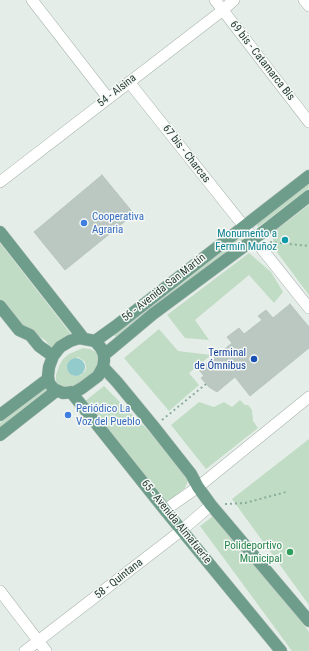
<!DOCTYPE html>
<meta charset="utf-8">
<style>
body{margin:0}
canvas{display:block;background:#e5ede8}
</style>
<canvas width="309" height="651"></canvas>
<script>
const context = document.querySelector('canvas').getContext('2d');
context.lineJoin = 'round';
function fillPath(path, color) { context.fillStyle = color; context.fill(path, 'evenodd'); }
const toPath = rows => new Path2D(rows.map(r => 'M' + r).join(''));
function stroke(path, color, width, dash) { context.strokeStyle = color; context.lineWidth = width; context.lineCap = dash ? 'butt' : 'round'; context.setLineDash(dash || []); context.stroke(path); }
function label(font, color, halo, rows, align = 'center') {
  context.font = font + ' "Roboto Condensed",sans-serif'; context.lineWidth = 3; context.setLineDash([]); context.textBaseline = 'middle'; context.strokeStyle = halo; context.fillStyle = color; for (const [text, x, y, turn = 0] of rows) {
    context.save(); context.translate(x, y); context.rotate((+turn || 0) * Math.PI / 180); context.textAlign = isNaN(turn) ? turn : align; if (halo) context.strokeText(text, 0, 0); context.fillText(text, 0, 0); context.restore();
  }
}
fillPath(toPath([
 [309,182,309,188,258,227,256,223],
 [309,205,309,295,273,247,273,232],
 [241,237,244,240,117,338,114,335],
 [0,243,71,334,72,339,55,353,45,340,19,324,0,299],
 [249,253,271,272,283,292,274,303,249,275,195,320,209,340,185,338,167,315],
 [159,329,178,351,211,355,189,373,199,385,169,411,124,358],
 [83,348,90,349,96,352,98,357,98,363,95,370,89,377,76,386,63,387,59,386,56,381,56,375,59,366,63,359,69,354],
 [77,357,80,358,85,362,86,368,85,371,81,375,74,376],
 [104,386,191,474,185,488,165,504,84,402],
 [45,388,48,391,0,428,0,423],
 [240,400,245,405,248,405,252,410,253,421,258,428,206,469,171,425,199,402,214,407,224,402,232,407],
 [309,439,309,605,232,499],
 [220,511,309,632,309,651,292,651,200,526]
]), '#c1dcc4');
fillPath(toPath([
 '67 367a9 9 0 1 1 18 0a9 9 0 1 1-18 0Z'
]), '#93cbcc');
const building = toPath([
 [102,175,134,214,65,270,34,232,102,175],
 [290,304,309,327,309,348,250,396,235,377,217,392,209,387,201,378,204,376,199,370,232,343,227,337,239,328,244,334,262,320,258,316,266,310,273,318,290,304]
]);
fillPath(building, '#bbc7c1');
stroke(building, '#b8c6be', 1);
const minor = toPath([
 [32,0,108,98],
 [215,0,309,122],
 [304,0,309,6],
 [129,82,309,308],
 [0,182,223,10,234,0],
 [165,510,198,487,309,397],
 [0,591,46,651],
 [25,651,182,530,211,505]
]);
const major = toPath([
 [0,232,84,339],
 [0,306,19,330,30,335,39,346,53,356],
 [79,338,95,341,101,348,104,355,104,361,103,367,98,376,82,388,75,392,63,393,54,389,49,383,48,376,49,367,53,356,60,347,70,341,79,338],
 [95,341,116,326,309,176],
 [104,355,153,314,254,239,309,196],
 [103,367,117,382,154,427,191,474,198,487,211,505,309,621],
 [71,392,165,510,281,651],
 [0,415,48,379],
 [0,435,56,391,56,390]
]);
stroke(minor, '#a8b5ae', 12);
stroke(major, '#c2c9c6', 13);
stroke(toPath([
 [270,242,300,245,309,246],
 [162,420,206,384],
 [225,504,245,503,286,492]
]), '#89ad9d', 2, [2, 3]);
stroke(minor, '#fff', 11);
stroke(major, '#6e9e8b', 12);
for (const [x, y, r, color] of [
 [84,223,4,"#3f7fe0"],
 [285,240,4,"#0f9aa8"],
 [254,359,4,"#1a4fb4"],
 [68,415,4,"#3f7fe0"],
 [290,552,4,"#2e9e5b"]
]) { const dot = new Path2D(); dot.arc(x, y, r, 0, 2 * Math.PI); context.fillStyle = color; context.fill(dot); stroke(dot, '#f6f9f7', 1.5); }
label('11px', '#263d34', '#f6f9f7', [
 ["69 bis - Catamarca Bis",262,61,52],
 ["54 - Alsina",117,91,-38],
 ["67 bis - Charcas",186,154,52],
 ["56 - Avenida San Martín",164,288,-38],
 ["65 - Avenida Almafuerte",176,522,51],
 ["58 - Quintana",119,579,-38]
]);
label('11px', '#366cbe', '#f6f9f7', [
 ["Cooperativa",92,217],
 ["Agraria",92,230],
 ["Periódico La",76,409],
 ["Voz del Pueblo",76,422]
], 'left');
label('11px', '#0d838f', '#f6f9f7', [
 ["Monumento a",277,234],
 ["Fermín Muñoz",277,247]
], 'right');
label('11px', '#164399', '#f6f9f7', [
 ["Terminal",246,353],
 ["de Ómnibus",246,366]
], 'right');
label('11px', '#27864d', '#f6f9f7', [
 ["Polideportivo",282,546],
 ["Municipal",282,559]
], 'right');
</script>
